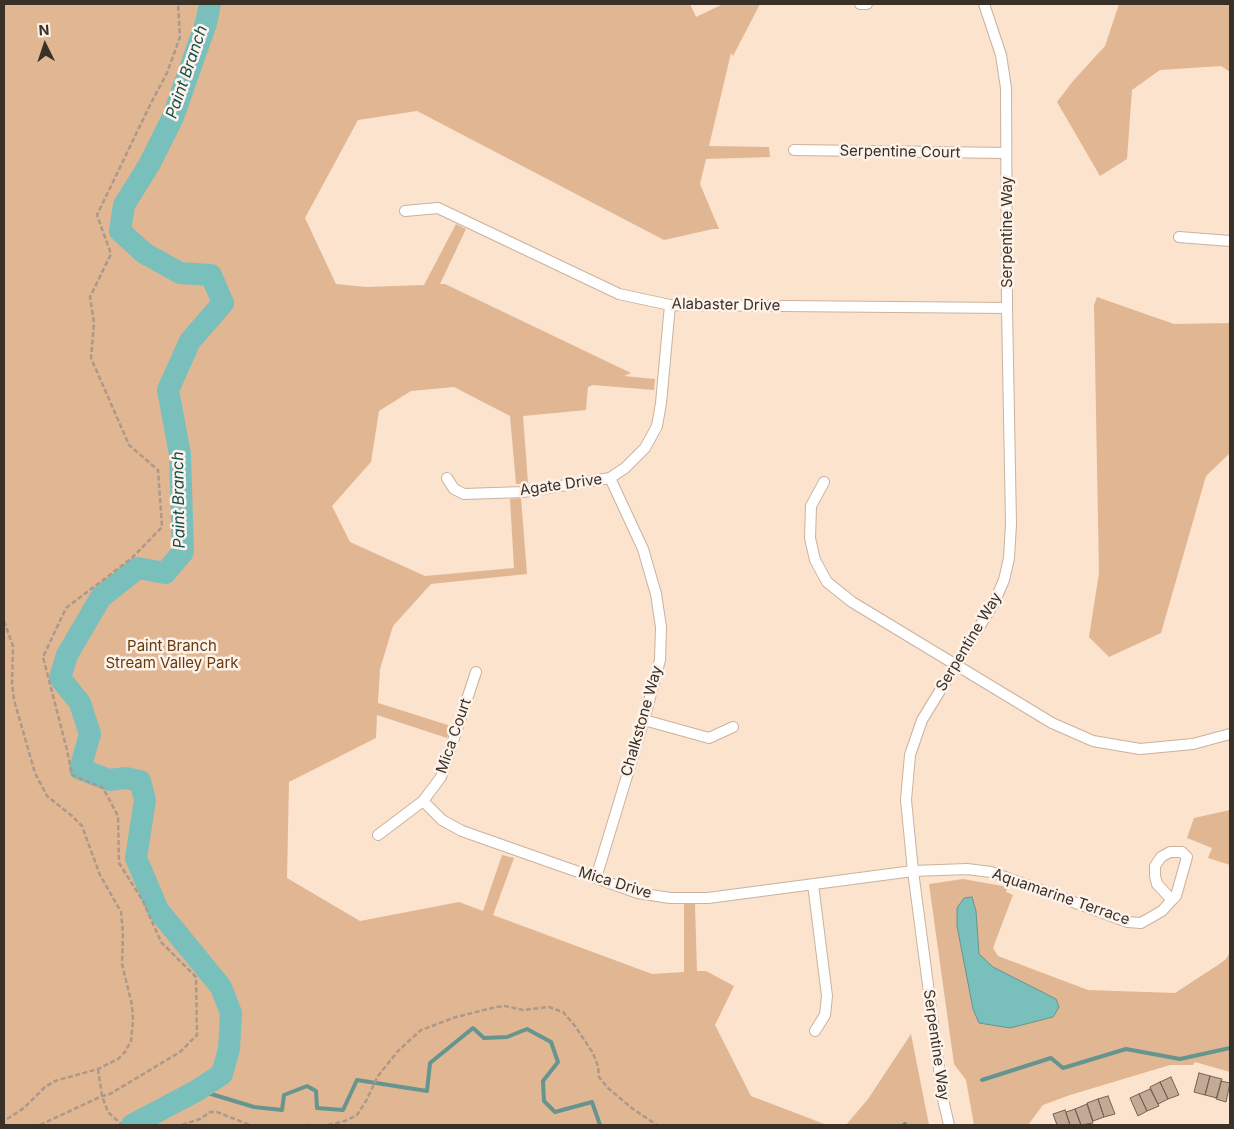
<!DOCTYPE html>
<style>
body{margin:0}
#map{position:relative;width:1234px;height:1129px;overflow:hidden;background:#fce3ce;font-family:Inter,sans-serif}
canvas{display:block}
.frame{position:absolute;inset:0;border:5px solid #393028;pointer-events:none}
.north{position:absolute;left:20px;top:20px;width:50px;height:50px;-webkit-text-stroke:4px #fef3eb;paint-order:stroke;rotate:356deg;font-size:14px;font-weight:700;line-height:20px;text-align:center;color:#393028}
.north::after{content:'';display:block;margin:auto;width:18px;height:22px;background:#393028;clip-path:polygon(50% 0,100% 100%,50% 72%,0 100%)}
</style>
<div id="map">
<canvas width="1234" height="1129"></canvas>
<div class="frame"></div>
<div class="north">N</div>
</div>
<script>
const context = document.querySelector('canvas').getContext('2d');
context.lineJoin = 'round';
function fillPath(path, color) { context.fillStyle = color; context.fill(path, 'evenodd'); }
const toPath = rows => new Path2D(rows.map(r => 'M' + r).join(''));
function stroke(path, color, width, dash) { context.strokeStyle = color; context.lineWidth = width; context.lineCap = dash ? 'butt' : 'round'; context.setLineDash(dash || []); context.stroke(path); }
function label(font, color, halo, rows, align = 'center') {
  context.font = font + ' Inter,sans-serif'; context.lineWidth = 5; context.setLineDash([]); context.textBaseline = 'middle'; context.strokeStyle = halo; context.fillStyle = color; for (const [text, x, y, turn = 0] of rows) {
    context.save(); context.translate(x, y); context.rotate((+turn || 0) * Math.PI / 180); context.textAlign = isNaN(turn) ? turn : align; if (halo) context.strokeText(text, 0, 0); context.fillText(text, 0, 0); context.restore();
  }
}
fillPath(toPath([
 [4,4,690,4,696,17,723,4,760,4,733,56,731,53,709,146,769,147,770,157,706,159,700,184,719,229,713,229,664,240,417,111,358,120,305,218,336,284,366,287,424,285,456,224,466,229,440,284,445,284,631,373,624,376,655,379,654,390,593,385,588,387,586,410,523,416,528,483,516,484,510,416,454,387,411,391,379,411,371,462,332,506,350,542,425,576,514,568,510,499,521,498,527,574,431,584,393,626,380,669,378,703,451,726,447,738,377,715,376,738,289,782,287,878,360,921,459,902,483,911,502,855,514,858,493,915,652,974,684,972,684,904,695,904,697,971,706,971,734,986,715,1025,751,1096,827,1125,4,1125],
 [1119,4,1230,4,1230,72,1221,66,1160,70,1132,90,1127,159,1100,176,1057,102,1073,81,1105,46],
 [1097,297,1174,324,1230,323,1230,453,1206,476,1161,633,1109,657,1089,637,1099,573,1094,305],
 [1230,810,1230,865,1208,858,1212,848,1187,838,1194,818],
 [963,879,1008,887,1006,892,1013,895,993,948,998,956,1088,990,1175,993,1218,965,1226,959,1230,952,1230,1072,1195,1062,1193,1065,1170,1065,1070,1095,1043,1105,1028,1125,974,1125,966,1080,954,1064,929,884],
 [911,1034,929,1125,846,1125,868,1099]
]), '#e1b692');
const water = toPath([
 [972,897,976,911,979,954,993,967,1056,999,1059,1007,1053,1017,1010,1028,979,1023,973,1009,957,926,957,908,964,898,972,897]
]);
fillPath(water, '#79c0bd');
stroke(water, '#669590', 1);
stroke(toPath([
 [982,1080,1051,1058,1063,1068,1126,1049,1180,1059,1230,1048],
 [198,1090,254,1107,282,1110,284,1095,307,1086,316,1091,317,1108,343,1110,357,1080,427,1091,430,1063,473,1028,484,1038,507,1037,527,1029,551,1042,558,1062,543,1081,544,1101,555,1112,592,1102,600,1125],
 [904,1125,905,1124]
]), '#669590', 4);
stroke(toPath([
 [132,1125,198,1090,222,1074,229,1049,231,1013,221,987,158,910,136,858,145,800,140,781,126,778,109,780,80,769,90,734,80,703,60,678,67,655,101,597,138,568,165,573,183,552,180,454,168,390,190,341,223,303,211,275,180,273,144,253,120,231,124,205,149,165,173,117,206,23,210,4]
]), '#79c0bd', 22);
const building = toPath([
 [1199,1073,1210,1076,1205,1095,1194,1092,1199,1073],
 [1210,1076,1222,1079,1217,1098,1205,1095,1210,1076],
 [1171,1077,1179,1095,1168,1099,1160,1082,1171,1077],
 [1221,1081,1230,1083,1226,1102,1216,1099,1221,1081],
 [1160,1082,1168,1099,1158,1104,1150,1087,1160,1082],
 [1150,1089,1159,1106,1147,1111,1139,1094,1150,1089],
 [1139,1094,1147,1111,1138,1116,1130,1098,1139,1094],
 [1108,1096,1115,1114,1104,1117,1098,1099,1108,1096],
 [1098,1099,1104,1117,1093,1121,1087,1103,1098,1099],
 [1087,1104,1093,1123,1081,1125,1075,1109,1087,1104],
 [1075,1109,1081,1125,1070,1125,1066,1112,1075,1109],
 [1065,1110,1070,1125,1057,1125,1053,1114,1065,1110]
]);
fillPath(building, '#c2aa96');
stroke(building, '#76614e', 1);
const minor = toPath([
 [860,4,867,4],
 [794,150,1006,153],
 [405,211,438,208,619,294,670,305,1007,308],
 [1179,237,1230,241],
 [447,478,454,489,464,494,523,492,610,478,625,468,645,448,657,426,661,403,670,305],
 [824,482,811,506,810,538,815,560,827,582,852,602,1052,723,1093,741,1140,749,1193,744,1230,734],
 [644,720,709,738,733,727],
 [423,801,442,820,462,831,638,893,670,898,708,898,913,871,967,869,991,872,1128,922,1141,923,1162,911,1172,900,1176,896,1187,857,1182,852,1170,852,1161,857,1155,866,1155,876,1157,884,1172,900],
 [378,835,423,801,441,777,476,672],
 [596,878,644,720,660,660,661,627,656,594,643,549,610,478],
 [813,884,827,996,825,1015,815,1031],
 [949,1125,943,1099,913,871,906,800,910,755,922,720,994,603,1004,580,1009,558,1011,524,1007,308,1006,88,1001,55,984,4]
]);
stroke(minor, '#cab29e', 12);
stroke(toPath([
 [4,621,13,646,12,683,14,700,35,773,47,796,72,816,82,826,100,875,121,912,123,933,122,964,132,1005,133,1021,131,1041,125,1052,118,1059,98,1069,55,1081,45,1087,24,1108,4,1121],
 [98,1069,102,1096,108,1112,122,1125],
 [40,1125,102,1096,110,1094,180,1052,197,1035,196,977,161,942,143,901,119,863,118,816,103,788,72,775,67,750,43,657,66,608,132,558,162,527,158,470,129,445,91,358,94,323,90,297,111,254,97,215,151,103,167,73,180,37,178,4],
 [182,1125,200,1119,210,1112,217,1112,250,1125],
 [305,1125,311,1125],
 [328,1125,345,1121,357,1115,366,1101,378,1076,398,1051,421,1030,456,1017,496,1007,505,1006,523,1010,549,1007,563,1012,575,1026,593,1053,598,1066,599,1077,608,1088,633,1109,657,1125]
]), '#ac998a', 2.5, [5, 2.5]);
stroke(minor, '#fff', 10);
label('15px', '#393028', '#fef3eb', [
 ["Serpentine Court",900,152,1],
 ["Serpentine Way",1007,232,-90],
 ["Alabaster Drive",726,305,1],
 ["Agate Drive",561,485,-8],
 ["Serpentine Way",969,642,-59],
 ["Chalkstone Way",642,721,-74],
 ["Mica Court",454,736,-71],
 ["Mica Drive",615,883,17],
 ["Aquamarine Terrace",1061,897,19],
 ["Serpentine Way",936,1045,82]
]);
label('15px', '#653c10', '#fef3eb', [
 ["Paint Branch",172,646],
 ["Stream Valley Park",172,663]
]);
label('italic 16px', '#104f4d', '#fef3eb', [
 ["Paint Branch",187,72,-71],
 ["Paint Branch",179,500,-91]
]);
</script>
